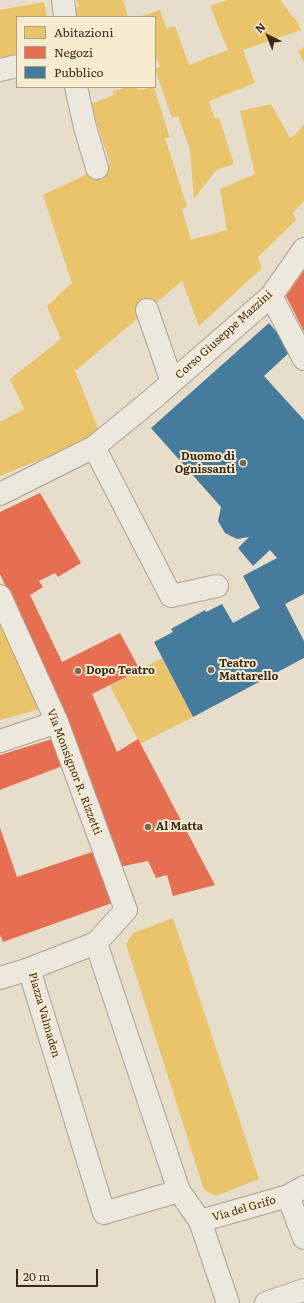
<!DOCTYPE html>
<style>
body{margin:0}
#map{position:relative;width:304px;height:1303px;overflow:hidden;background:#e6ddcb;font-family:Literata,serif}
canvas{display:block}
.legend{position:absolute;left:16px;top:16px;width:140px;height:72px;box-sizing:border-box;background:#f8ecd0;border:1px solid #ac9e88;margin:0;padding:5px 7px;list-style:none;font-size:12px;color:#3a2a1c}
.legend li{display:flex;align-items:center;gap:8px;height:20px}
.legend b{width:20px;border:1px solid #ac9e88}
.north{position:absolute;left:248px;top:16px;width:40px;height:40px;-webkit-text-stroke:3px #f8ecd0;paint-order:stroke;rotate:317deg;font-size:11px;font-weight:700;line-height:16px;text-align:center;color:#3a2a1c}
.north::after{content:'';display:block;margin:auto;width:14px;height:18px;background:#3a2a1c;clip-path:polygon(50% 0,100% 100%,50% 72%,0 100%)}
.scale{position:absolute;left:16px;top:1269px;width:82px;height:18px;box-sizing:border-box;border:2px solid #3a2a1c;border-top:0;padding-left:5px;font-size:12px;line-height:14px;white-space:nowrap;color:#3a2a1c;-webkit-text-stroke:3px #f8ecd0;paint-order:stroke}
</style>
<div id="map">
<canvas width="304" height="1303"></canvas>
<ul class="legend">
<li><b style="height:11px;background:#e9c46a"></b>Abitazioni</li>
<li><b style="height:11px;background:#e76f51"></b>Negozi</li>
<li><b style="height:11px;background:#457b9d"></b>Pubblico</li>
</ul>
<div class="north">N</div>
<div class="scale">20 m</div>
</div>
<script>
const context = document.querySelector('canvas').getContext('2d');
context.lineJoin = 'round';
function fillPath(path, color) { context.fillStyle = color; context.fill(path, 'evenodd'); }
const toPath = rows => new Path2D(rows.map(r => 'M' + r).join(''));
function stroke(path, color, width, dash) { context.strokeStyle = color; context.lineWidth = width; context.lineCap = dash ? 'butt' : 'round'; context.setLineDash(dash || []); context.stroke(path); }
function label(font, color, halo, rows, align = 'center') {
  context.font = font + ' Literata,serif'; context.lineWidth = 4; context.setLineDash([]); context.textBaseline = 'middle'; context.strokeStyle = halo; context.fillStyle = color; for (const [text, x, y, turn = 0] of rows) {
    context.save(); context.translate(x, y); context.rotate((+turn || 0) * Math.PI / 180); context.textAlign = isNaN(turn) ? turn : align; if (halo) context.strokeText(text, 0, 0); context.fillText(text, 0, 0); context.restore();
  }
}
fillPath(toPath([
 [76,0,123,0,128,17,76,17,74,8,79,7],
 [227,0,280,0,298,23,301,30,243,50,255,83,209,101,215,119,219,118,234,164,216,170,194,199,190,150,178,116,172,118,155,69,160,66,155,55,155,17,139,17,160,10,167,29,175,26,189,65,228,50,210,6],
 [44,2,47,17,17,17,17,55,0,58,0,10],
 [304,47,304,62,298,51],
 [128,87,137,87,138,90,154,87,170,138,165,138,187,207,182,209,191,240,227,230,220,189,255,174,240,111,271,104,290,138,296,134,304,124,304,201,293,213,296,220,258,257,262,268,199,326,182,281,75,371,101,435,0,476,0,422,24,409,10,379,61,339,47,306,72,283,43,195,110,163,90,104,114,95,113,91],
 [0,612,41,709,0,720],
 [162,658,193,717,140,744,110,686],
 [173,918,259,1179,216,1196,204,1190,126,944,133,933]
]), '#e9c46a');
fillPath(toPath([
 [304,270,304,332,286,296],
 [40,493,81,563,58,577,55,573,39,581,43,587,30,595,62,662,120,633,140,670,92,694,117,752,138,739,215,885,173,896,167,875,156,878,148,861,119,867,59,700,0,574,0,512],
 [55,738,65,765,0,790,0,755],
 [0,828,17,877,92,852,112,903,3,942,0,934]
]), '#e76f51');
fillPath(toPath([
 [269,323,292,350,264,376,304,420,304,594,285,604,304,641,304,658,193,717,154,642,173,632,171,629,205,610,206,612,222,604,233,623,260,608,243,576,277,558,270,550,253,566,238,548,249,537,237,539,225,533,218,521,221,507,151,428]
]), '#457b9d');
const minor = toPath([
 [63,0,65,17],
 [0,70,17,66],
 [76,87,85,127,97,168],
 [271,296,304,359],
 [147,310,172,382],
 [94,447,171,596,217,586],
 [0,494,94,447,149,402,271,296,304,249],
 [0,596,57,722,126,910,96,943],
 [0,741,57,722],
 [29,969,104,1213,179,1191],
 [0,978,29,969,96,943,179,1191,200,1221,228,1303],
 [288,1196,304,1238],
 [200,1221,288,1196,304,1187],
 [266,1303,304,1290]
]);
stroke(minor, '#aba295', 24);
stroke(minor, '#ede8de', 22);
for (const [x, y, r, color] of [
 [243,463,4,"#766959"],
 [211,670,4,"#766959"],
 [78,671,4,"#766959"],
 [148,827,4,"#766959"]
]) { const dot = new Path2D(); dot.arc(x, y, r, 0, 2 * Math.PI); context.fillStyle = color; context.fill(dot); stroke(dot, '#f8ecd0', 1.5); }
label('11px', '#3a2a1c', '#f8ecd0', [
 ["Corso Giuseppe Mazzini",224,335,-42],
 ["Via Monsignor R. Rizzetti",74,772,69],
 ["Piazza Valmaden",44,1015,74],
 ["Via del Grifo",244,1209,-16]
]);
label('bold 11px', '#3a2a1c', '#f8ecd0', [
 ["Duomo di",235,457,"right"],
 ["Ognissanti",235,470,"right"],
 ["Teatro",219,664],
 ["Mattarello",219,677],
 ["Dopo Teatro",86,671],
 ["Al Matta",156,827]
], 'left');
</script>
